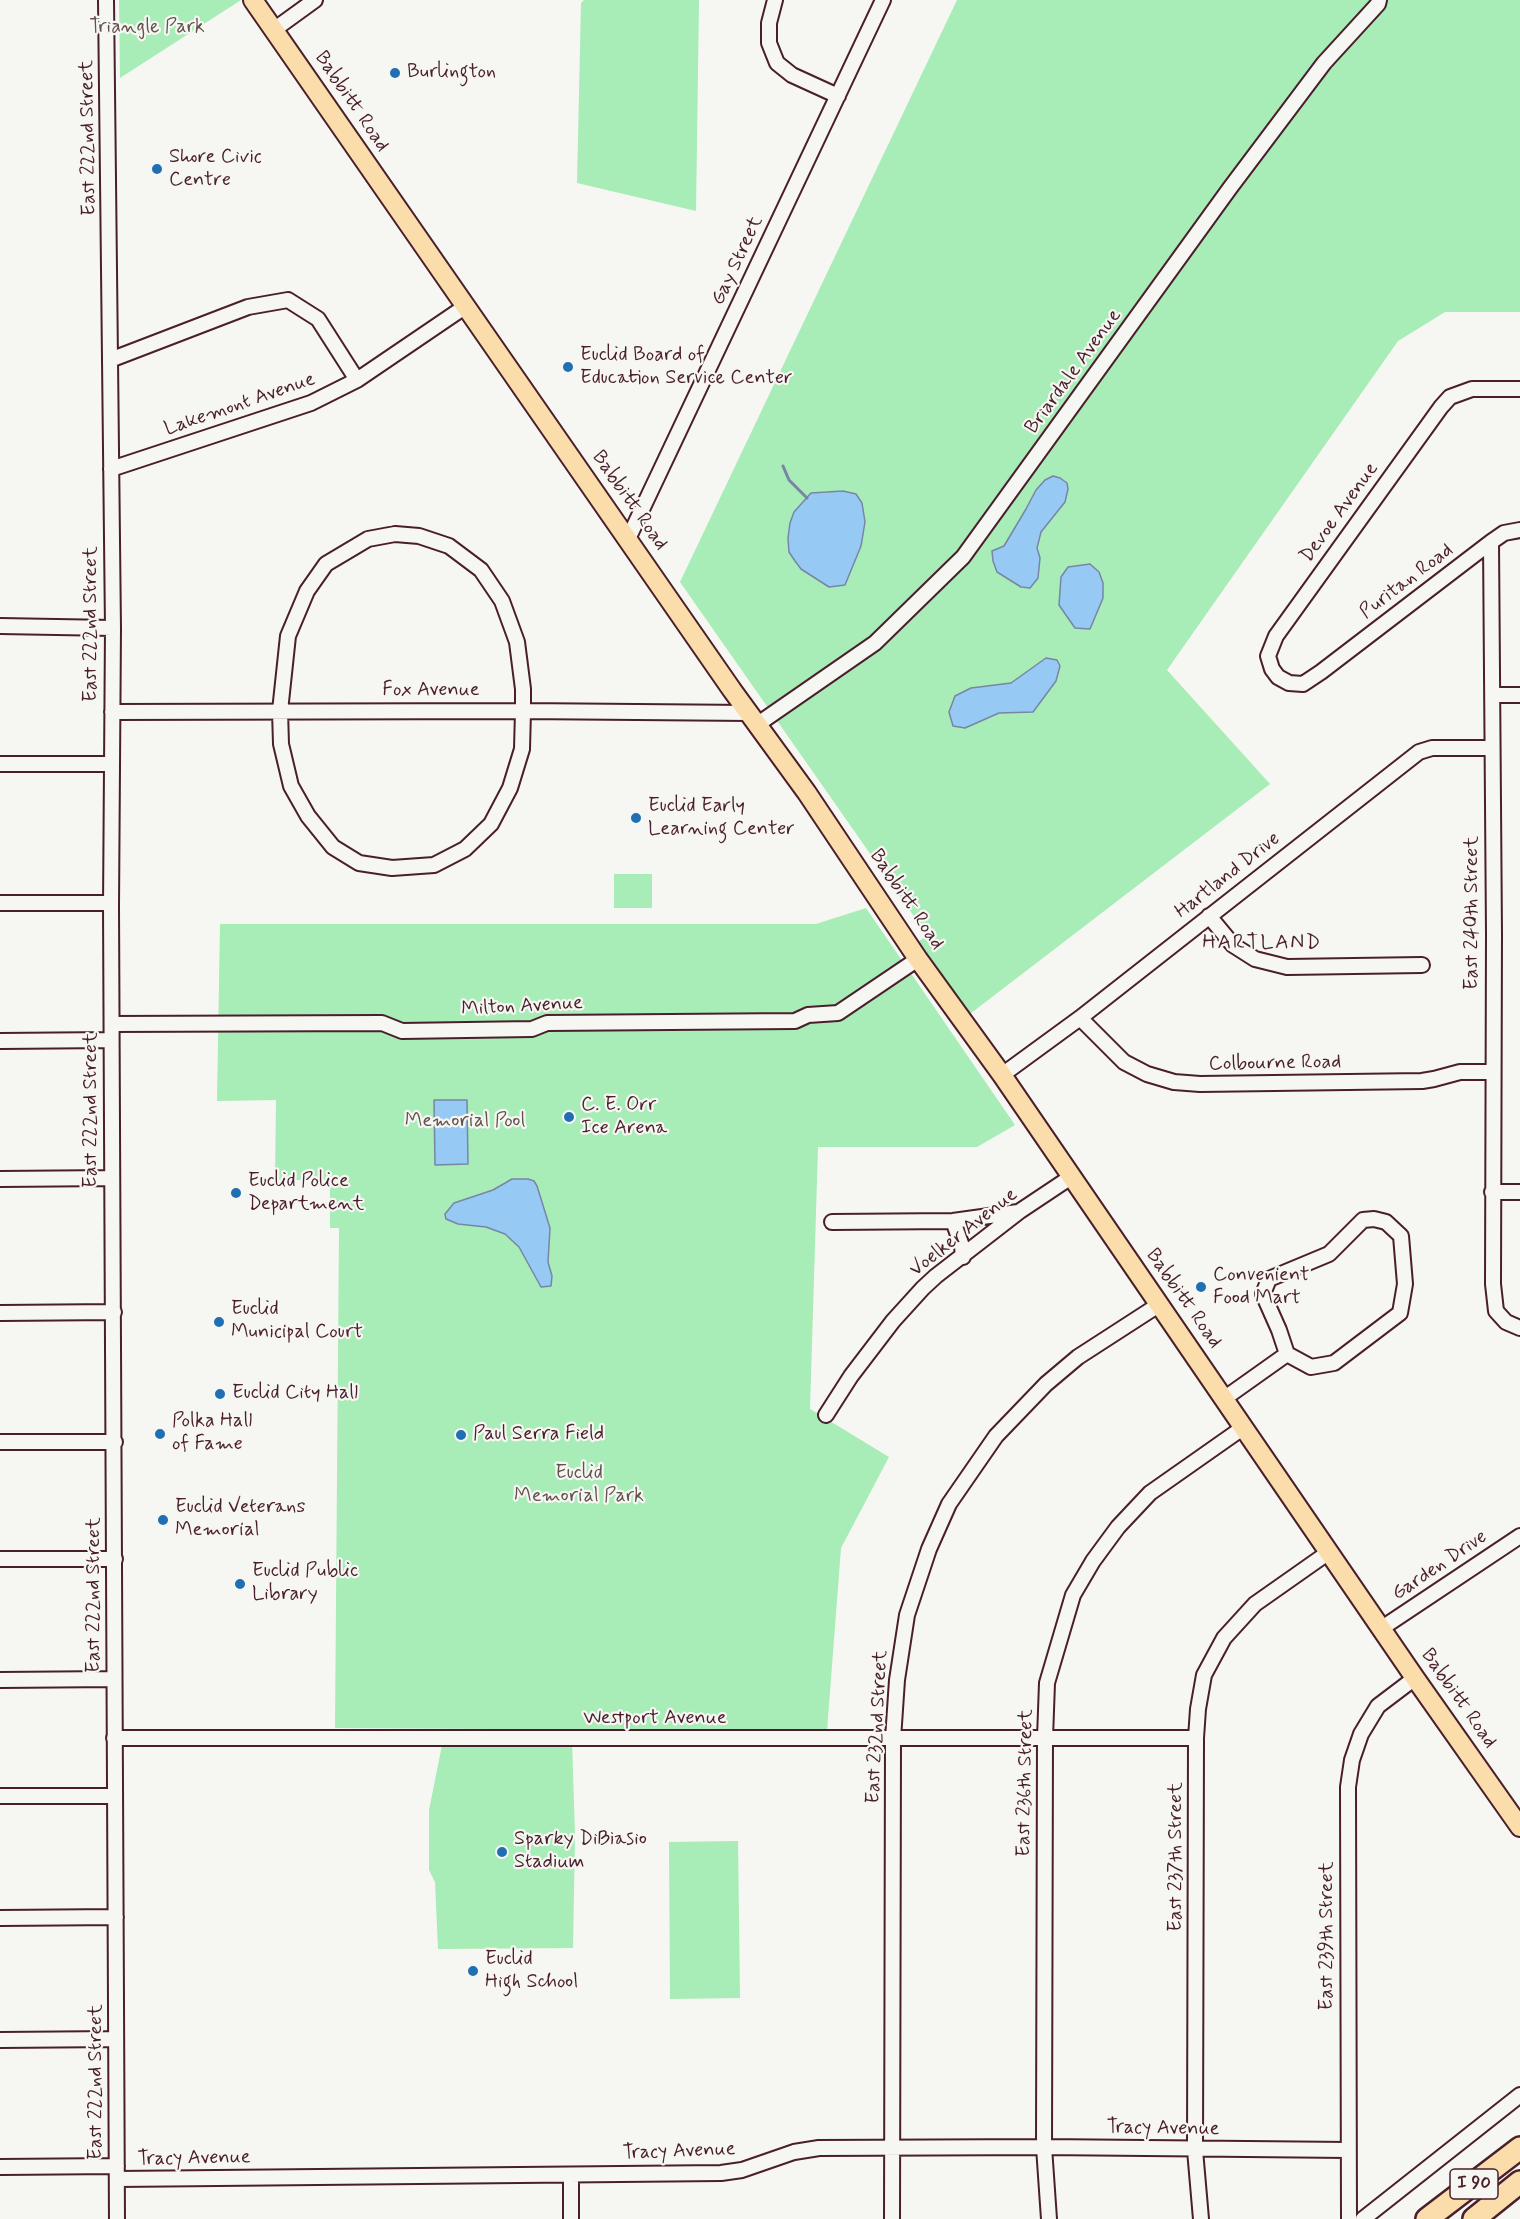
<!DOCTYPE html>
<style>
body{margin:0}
canvas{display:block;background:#f6f6f2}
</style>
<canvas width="1520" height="2219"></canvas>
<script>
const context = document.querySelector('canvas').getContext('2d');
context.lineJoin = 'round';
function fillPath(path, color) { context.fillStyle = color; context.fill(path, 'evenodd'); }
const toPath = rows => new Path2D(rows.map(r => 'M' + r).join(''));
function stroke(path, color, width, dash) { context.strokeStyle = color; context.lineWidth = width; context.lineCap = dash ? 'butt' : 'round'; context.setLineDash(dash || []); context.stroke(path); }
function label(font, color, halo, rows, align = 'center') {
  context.font = font + ' Mynerve,sans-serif'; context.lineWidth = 4.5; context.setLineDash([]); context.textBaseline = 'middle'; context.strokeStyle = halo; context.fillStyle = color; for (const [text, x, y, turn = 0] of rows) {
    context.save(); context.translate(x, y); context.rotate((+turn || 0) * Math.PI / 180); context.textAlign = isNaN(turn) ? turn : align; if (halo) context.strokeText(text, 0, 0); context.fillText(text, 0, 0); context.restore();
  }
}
fillPath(toPath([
 [119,0,241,0,120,78],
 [584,0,699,0,696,211,577,183,581,3],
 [957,0,1520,0,1520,312,1445,312,1398,341,1167,670,1270,784,962,1020,911,948,927,935,680,582],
 [614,874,652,874,652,908,614,908],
 [866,908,1015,1125,977,1147,818,1147,810,1409,889,1457,841,1548,827,1731,335,1728,339,1228,330,1228,330,1180,275,1180,276,1100,217,1101,220,924,816,924],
 [443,1740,572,1740,575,1835,573,1948,438,1949,435,1882,429,1870,429,1810],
 [738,1841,740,1998,670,1999,669,1842]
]), '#a8ecb7');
const water = toPath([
 [1053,476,1060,478,1067,483,1068,489,1065,502,1041,532,1037,548,1040,558,1038,578,1030,588,1021,587,997,572,993,561,992,551,1004,546,1026,509,1036,490,1045,480,1053,476],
 [843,491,856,494,862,503,865,522,861,546,845,585,829,587,801,569,795,561,789,552,788,538,790,523,794,512,811,493,843,491],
 [1090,564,1099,572,1103,583,1103,598,1090,629,1075,628,1059,605,1061,577,1068,567,1090,564],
 [1046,658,1057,660,1060,666,1056,681,1033,712,999,713,965,728,953,726,949,712,955,696,971,688,1011,683,1046,658],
 [434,1100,467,1100,468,1164,435,1165,434,1100],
 [512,1179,528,1179,534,1181,537,1186,550,1228,548,1262,552,1276,551,1286,541,1287,519,1247,505,1234,486,1227,458,1224,446,1219,445,1214,454,1203,493,1190,512,1179]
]);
fillPath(water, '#96caf4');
stroke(water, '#7886a4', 1.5);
stroke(toPath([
 [783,466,789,480,807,498]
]), '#7886a4', 3);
const minor = toPath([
 [106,0,113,628,111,906,117,2219],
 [775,0,769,23,769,43,777,63,792,75,838,96],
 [275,29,315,0],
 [110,360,248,307,288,300,318,319,357,380],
 [1520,389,1472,389,1450,397,1441,407,1276,636,1268,656,1272,669,1278,677,1289,683,1303,684,1321,672,1491,542,1504,533,1520,530],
 [111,469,311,403,357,380,466,306],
 [395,534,419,536,449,546,481,570,502,601,517,642,523,689,523,711,522,749,510,788,491,824,465,849,434,865,392,868,359,863,333,847,308,816,291,786,281,744,280,711,288,636,307,591,326,564,368,539,395,534],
 [628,539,883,0],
 [1491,542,1494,934,1493,1284,1496,1311,1506,1322,1520,1328],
 [0,626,113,628],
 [1493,695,1520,695],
 [112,712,523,711,750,713],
 [758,724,875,643,963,557,1230,188,1324,63,1378,4,1379,0],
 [0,764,111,764],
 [0,903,111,903],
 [1209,916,1233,945,1255,959,1287,967,1422,965],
 [1080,1018,1124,1062,1147,1074,1174,1082,1200,1084,1422,1081,1434,1079,1460,1072,1493,1072],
 [112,1024,382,1023,402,1031,532,1029,547,1023,795,1021,808,1015,838,1013,918,959],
 [0,1041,111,1040],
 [1002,1075,1080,1018,1419,752,1432,748,1492,748],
 [0,1179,112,1178],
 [1492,1192,1520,1192],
 [1374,1219,1386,1222,1401,1236,1405,1284,1400,1313,1334,1363,1311,1367,1287,1354,1279,1330,1263,1294,1269,1279,1329,1254,1363,1220,1374,1219],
 [953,1221,962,1246,963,1257],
 [832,1222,953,1221,1018,1212],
 [0,1313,114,1312],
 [1225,1398,1287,1354],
 [826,1415,851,1376,893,1321,923,1288,936,1276,1020,1211,1071,1177],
 [0,1442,115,1442],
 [0,1559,115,1559],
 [1382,1628,1520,1536],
 [0,1680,114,1679],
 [114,1738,1196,1738],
 [0,1796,114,1796],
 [0,1918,116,1917],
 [0,2040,116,2039],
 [0,2167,117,2166],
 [117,2179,721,2173,742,2170,794,2152,819,2148,1044,2147,1348,2150],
 [571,2219,571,2175],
 [892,2219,893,1739,897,1680,907,1615,929,1549,949,1504,996,1436,1046,1384,1078,1357,1160,1304],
 [1049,2219,1044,2147,1045,1738,1047,1683,1073,1595,1093,1561,1118,1527,1150,1493,1244,1427],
 [1201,2219,1195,2150,1196,1738,1198,1709,1204,1675,1224,1638,1255,1604,1329,1552],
 [1349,2219,1348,1787,1352,1760,1361,1734,1378,1706,1415,1678],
 [1363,2219,1520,2095]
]);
const major = toPath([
 [253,0,732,690,807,793,918,959,1002,1075,1415,1678,1520,1827]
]);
const highway = toPath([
 [1427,2219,1520,2148],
 [1474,2219,1520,2182]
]);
stroke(minor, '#4a1f2b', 18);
stroke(major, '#4a1f2b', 22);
stroke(highway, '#4a1f2b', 26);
stroke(minor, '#f6f6f2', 14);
stroke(major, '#faddab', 18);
stroke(highway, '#faddab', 21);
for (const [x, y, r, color] of [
 [395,73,6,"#1f6fb2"],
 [157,169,6,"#1f6fb2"],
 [568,367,6,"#1f6fb2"],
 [636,818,6,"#1f6fb2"],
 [569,1117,6,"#1f6fb2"],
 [236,1193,6,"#1f6fb2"],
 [1201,1287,6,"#1f6fb2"],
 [219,1322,6,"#1f6fb2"],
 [220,1394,6,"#1f6fb2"],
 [160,1434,6,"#1f6fb2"],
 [461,1435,6,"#1f6fb2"],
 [163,1520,6,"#1f6fb2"],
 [240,1584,6,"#1f6fb2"],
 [502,1852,6,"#1f6fb2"],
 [473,1971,6,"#1f6fb2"]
]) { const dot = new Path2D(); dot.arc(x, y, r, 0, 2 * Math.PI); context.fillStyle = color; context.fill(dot); stroke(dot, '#f6f6f2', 2); }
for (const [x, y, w] of [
 [1474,2184,48]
]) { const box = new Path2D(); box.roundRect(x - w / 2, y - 15, w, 30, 4.5); context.fillStyle = '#f6f6f2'; context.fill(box); stroke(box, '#4a1f2b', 1.5); }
label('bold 18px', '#4a1f2b', null, [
 ["I 90",1474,2184]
]);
label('20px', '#62524e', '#f6f6f2', [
 ["Triangle Park",147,28],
 ["Memorial Pool",465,1122],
 ["Euclid",579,1474],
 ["Memorial Park",579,1497]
]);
label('20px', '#4a1f2b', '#f6f6f2', [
 ["Burlington",407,73],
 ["Shore Civic",169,158],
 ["Centre",169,181],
 ["Euclid Board of",580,356],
 ["Education Service Center",580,379],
 ["Euclid Early",648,807],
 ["Learning Center",648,830],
 ["C. E. Orr",581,1106],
 ["Ice Arena",581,1129],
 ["Euclid Police",248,1182],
 ["Department",248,1205],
 ["Convenient",1213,1276],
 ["Food Mart",1213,1299],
 ["Euclid",231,1310],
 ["Municipal Court",231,1333],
 ["Euclid City Hall",232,1394],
 ["Polka Hall",172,1422],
 ["of Fame",172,1445],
 ["Paul Serra Field",473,1435],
 ["Euclid Veterans",175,1508],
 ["Memorial",175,1531],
 ["Euclid Public",252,1572],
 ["Library",252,1595],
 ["Sparky DiBiasio",514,1840],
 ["Stadium",514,1863],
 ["Euclid",485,1960],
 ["High School",485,1983]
], 'left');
label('20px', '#4a1f2b', '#f6f6f2', [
 ["Babbitt Road",351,102,56],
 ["East 222nd Street",89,138,-91],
 ["Gay Street",738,261,-65],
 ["Briardale Avenue",1074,372,-54],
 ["Lakemont Avenue",240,405,-19],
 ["Babbitt Road",629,501,55],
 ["Devoe Avenue",1340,513,-54],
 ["Puritan Road",1407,582,-37],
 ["East 222nd Street",92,624,-90],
 ["Fox Avenue",431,691],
 ["Hartland Drive",1228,876,-38],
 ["Babbitt Road",906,900,56],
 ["East 240th Street",1473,913,-90],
 ["Milton Avenue",522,1007,-3],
 ["Colbourne Road",1275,1064,-1],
 ["East 222nd Street",92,1110,-90],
 ["Voelker Avenue",964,1233,-38],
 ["Babbitt Road",1183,1299,55],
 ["Garden Drive",1440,1566,-34],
 ["East 222nd Street",95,1595,-90],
 ["Babbitt Road",1458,1699,55],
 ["Westport Avenue",655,1719],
 ["East 232nd Street",878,1727,-87],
 ["East 236th Street",1026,1783,-89],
 ["East 237th Street",1177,1857,-90],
 ["East 239th Street",1328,1936,-90],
 ["East 222nd Street",97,2082,-90],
 ["Tracy Avenue",1163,2129,1],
 ["Tracy Avenue",679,2152,-2],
 ["Tracy Avenue",194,2159,-1]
]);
context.letterSpacing = '1.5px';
label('21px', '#4a1f2b', '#f6f6f2', [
 ["HARTLAND",1262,944]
]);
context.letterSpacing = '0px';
</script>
